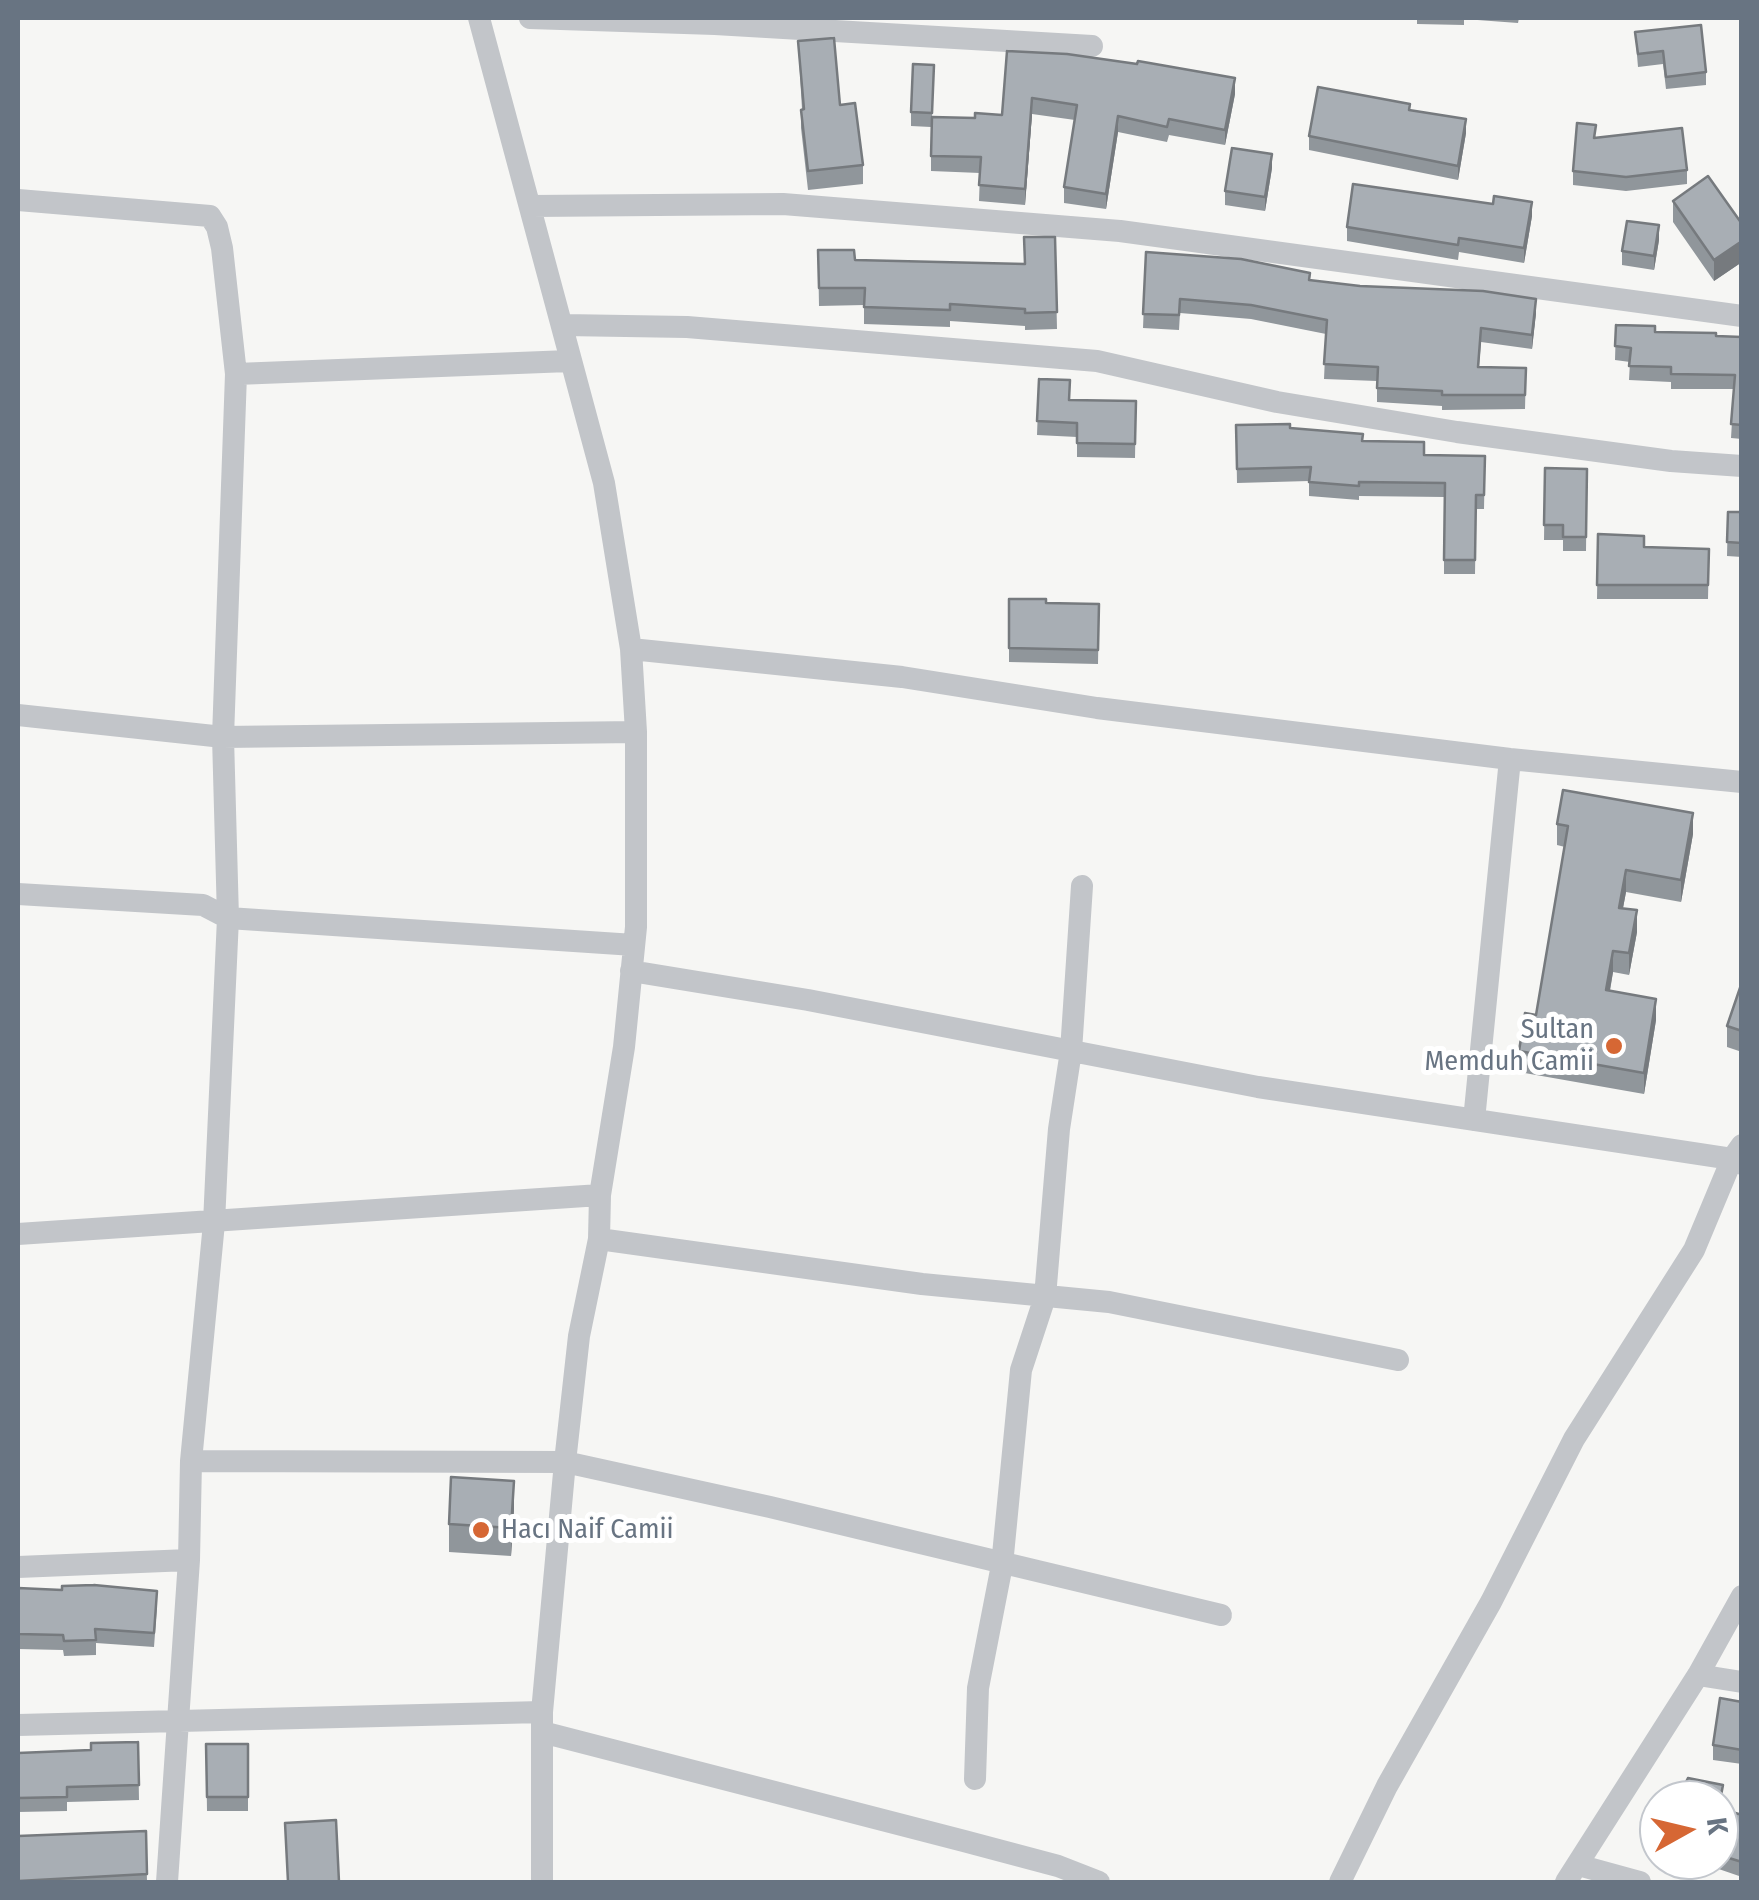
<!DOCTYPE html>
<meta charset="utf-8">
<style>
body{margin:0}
#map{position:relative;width:1759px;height:1900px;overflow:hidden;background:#f6f6f4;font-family:"Fira Sans Condensed",sans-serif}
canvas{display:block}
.frame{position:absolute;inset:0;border:20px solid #687482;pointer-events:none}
.north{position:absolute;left:1639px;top:1780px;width:100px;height:100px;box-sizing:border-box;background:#fff;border:2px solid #c3c7cd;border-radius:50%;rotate:82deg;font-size:28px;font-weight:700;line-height:40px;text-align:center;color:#687482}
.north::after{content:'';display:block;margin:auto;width:35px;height:45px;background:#d66734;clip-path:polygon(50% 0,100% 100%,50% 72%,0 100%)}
</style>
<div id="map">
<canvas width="1759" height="1900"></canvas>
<div class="frame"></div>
<div class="north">K</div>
</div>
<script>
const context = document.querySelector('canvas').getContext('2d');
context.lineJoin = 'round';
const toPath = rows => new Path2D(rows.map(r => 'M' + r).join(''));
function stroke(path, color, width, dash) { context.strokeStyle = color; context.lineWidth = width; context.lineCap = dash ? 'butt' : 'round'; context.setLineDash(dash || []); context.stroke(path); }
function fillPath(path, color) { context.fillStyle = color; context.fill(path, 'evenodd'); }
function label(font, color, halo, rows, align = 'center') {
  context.font = font + ' "Fira Sans Condensed",sans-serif'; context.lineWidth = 10; context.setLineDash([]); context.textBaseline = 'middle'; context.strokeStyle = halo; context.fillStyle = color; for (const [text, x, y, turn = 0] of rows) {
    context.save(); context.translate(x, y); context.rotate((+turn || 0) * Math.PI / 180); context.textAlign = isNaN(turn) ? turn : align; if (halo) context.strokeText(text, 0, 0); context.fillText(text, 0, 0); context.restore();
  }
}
stroke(toPath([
 [479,18,604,483,631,649,636,732,636,927,624,1047,600,1195,599,1239,579,1336,565,1462,542,1712,542,1882],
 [530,18,715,24,1092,46],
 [18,200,210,216,217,227,222,248,236,374,223,737,228,918,214,1223,191,1461,189,1560,167,1882],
 [531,206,783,204,1120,231,1742,316],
 [564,325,687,327,1097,361,1277,402,1457,432,1671,461,1742,466],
 [236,374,569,361],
 [631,649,902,677,1097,708,1510,759,1742,782],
 [18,715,223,737,636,732],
 [18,894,203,905,228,918,634,945],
 [631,971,808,1000,1258,1087,1732,1159,1742,1164],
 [1474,1120,1510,759],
 [18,1234,600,1195],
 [599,1239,922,1284,1109,1302,1398,1360],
 [191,1461,565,1462,770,1507,1221,1615],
 [18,1567,189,1560],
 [1698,1675,1742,1682],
 [18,1725,542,1712],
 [542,1732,964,1841,1058,1866,1099,1882],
 [975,1779,978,1688,1002,1565,1021,1370,1045,1297,1059,1129,1071,1051,1082,886],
 [1578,1865,1640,1882],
 [1340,1882,1387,1786,1491,1602,1574,1439,1694,1250,1732,1159,1742,1145],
 [1566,1882,1698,1675,1742,1596]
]), '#c2c5c9', 22);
fillPath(toPath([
 [1417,18,1519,18,1518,23,1464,19,1464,25,1417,24],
 [1635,32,1706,72,1706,85,1666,89,1663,64,1638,67],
 [798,41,840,105,863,165,863,184,808,190,801,128,801,110,802,109],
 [1007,51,1235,94,1225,145,1169,135,1167,142,1118,132,1106,209,1064,203,1064,187,1075,120,1032,114,1025,205,979,201,980,173,931,171,931,127,911,126,911,112,934,65,932,117,975,118,1002,115],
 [1410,110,1466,133,1458,180,1309,150,1309,136],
 [1596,138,1687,170,1687,184,1626,191,1573,185,1573,171],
 [1272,168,1265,211,1225,205,1225,191],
 [1673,201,1742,241,1742,262,1714,281,1673,222],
 [1493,204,1532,216,1524,263,1459,252,1458,260,1347,241,1347,227],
 [1055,237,1057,329,1025,330,1025,326,950,321,950,327,864,324,864,305,819,306,818,250,855,260,1024,264],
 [1659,240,1654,270,1622,265,1622,251],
 [1146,252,1310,280,1536,313,1532,349,1481,342,1479,367,1526,368,1525,409,1442,410,1442,406,1377,402,1377,381,1324,379,1326,334,1251,319,1180,313,1179,330,1143,328],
 [1616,325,1655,332,1742,337,1742,439,1731,438,1734,389,1671,389,1671,382,1629,380,1630,362,1615,360],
 [1039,379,1070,400,1136,401,1135,458,1077,457,1077,437,1037,435],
 [1236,425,1290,428,1363,441,1424,455,1485,456,1484,509,1476,509,1475,574,1444,574,1444,497,1359,496,1359,500,1309,496,1309,481,1237,483],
 [1545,468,1587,469,1586,551,1563,551,1563,540,1544,540],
 [1728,512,1742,512,1742,557,1727,556],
 [1598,534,1644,547,1709,549,1708,599,1597,599],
 [1009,599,1046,603,1099,604,1098,664,1009,662],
 [1557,824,1693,834,1681,902,1626,892,1623,908,1637,932,1629,975,1613,972,1610,991,1656,1020,1644,1094,1519,1072,1519,1051,1536,1015,1565,847,1557,845],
 [1742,982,1742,1052,1727,1047,1727,1026],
 [514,1509,511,1556,449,1552,449,1524],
 [18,1588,157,1606,154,1647,96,1643,96,1655,64,1656,63,1650,18,1649],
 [1742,1702,1742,1764,1713,1760,1713,1745],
 [138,1742,139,1800,67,1802,67,1811,18,1812,18,1753,91,1750],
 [206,1744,248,1744,248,1811,207,1811],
 [1723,1799,1721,1808,1742,1815,1742,1877,1710,1866,1708,1873,1654,1862,1654,1847,1659,1838,1659,1860,1719,1860,1719,1800],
 [146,1831,147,1882,18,1882,18,1836]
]), '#90969b');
fillPath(toPath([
 [1235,78,1235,94,1225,145,1225,130],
 [1032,98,1032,114,1025,205,1025,189],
 [1118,116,1118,132,1106,209,1106,194],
 [1466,119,1466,133,1458,180,1458,166],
 [1272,154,1272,168,1265,211,1265,197],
 [1532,202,1532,216,1524,263,1524,248],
 [1659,225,1659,240,1654,270,1654,256],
 [1742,241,1742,262,1714,281,1714,260],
 [1536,299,1536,313,1532,349,1532,335],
 [1693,813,1693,834,1681,902,1681,880],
 [1626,870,1626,892,1619,929,1619,908],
 [1637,910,1637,932,1629,975,1629,953],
 [1613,951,1613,972,1606,1011,1606,990],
 [1656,999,1656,1020,1644,1094,1644,1073],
 [514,1481,514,1509,511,1556,511,1528]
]), '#767a7e');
const building = toPath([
 [1701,25,1706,72,1666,77,1663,51,1638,54,1635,32,1701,25],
 [834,38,840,105,855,103,863,165,808,171,801,110,804,109,798,41,834,38],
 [1007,51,1067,54,1137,64,1138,61,1235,78,1225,130,1169,119,1167,127,1118,116,1106,194,1064,187,1077,105,1032,98,1025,189,979,185,981,157,931,156,932,117,975,118,975,113,1002,115,1007,51],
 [913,64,934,65,932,113,911,112,913,64],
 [1318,87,1410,104,1409,110,1466,119,1458,166,1309,136,1318,87],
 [1577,123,1596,125,1594,138,1682,128,1687,170,1626,177,1573,171,1577,123],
 [1232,148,1272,154,1265,197,1225,191,1232,148],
 [1708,176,1742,224,1742,241,1714,260,1673,201,1708,176],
 [1353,184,1493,204,1494,196,1532,202,1524,248,1459,238,1458,245,1347,227,1353,184],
 [1627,221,1659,225,1654,256,1622,251,1627,221],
 [1024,237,1055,237,1057,312,1025,313,1025,309,950,304,950,310,864,307,865,288,819,288,818,250,854,250,855,260,1025,264,1024,237],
 [1146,252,1241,259,1310,273,1309,280,1360,286,1483,291,1536,299,1532,335,1481,328,1478,367,1526,368,1525,395,1442,395,1442,391,1377,388,1378,367,1324,364,1327,320,1251,305,1180,299,1179,315,1143,314,1146,252],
 [1616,325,1655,326,1655,332,1716,333,1716,336,1742,337,1742,425,1731,424,1735,375,1671,374,1671,367,1629,366,1631,348,1615,346,1616,325],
 [1039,379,1070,380,1069,400,1136,401,1135,444,1077,443,1077,423,1037,421,1039,379],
 [1290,424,1290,428,1363,434,1362,441,1424,442,1424,455,1485,456,1484,495,1476,495,1475,560,1444,560,1445,483,1359,482,1359,486,1309,482,1311,467,1237,469,1236,425,1290,424],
 [1545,468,1587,469,1586,537,1563,537,1563,525,1544,525,1545,468],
 [1728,512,1742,512,1742,543,1727,542,1728,512],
 [1598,534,1644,536,1644,547,1709,549,1708,585,1597,585,1598,534],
 [1009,599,1046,599,1046,603,1099,604,1098,650,1009,648,1009,599],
 [1563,790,1693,813,1681,880,1626,870,1619,908,1637,910,1629,953,1613,951,1606,990,1656,999,1644,1073,1519,1051,1525,1013,1536,1015,1568,826,1557,824,1563,790],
 [1742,982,1742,1031,1727,1026,1742,982],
 [451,1477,514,1481,511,1528,449,1524,451,1477],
 [94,1585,157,1591,154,1633,95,1629,96,1640,64,1641,63,1635,18,1634,18,1588,62,1590,62,1586,94,1585],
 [1720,1698,1742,1702,1742,1750,1713,1745,1720,1698],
 [138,1742,139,1785,67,1787,67,1797,18,1798,18,1753,91,1750,91,1743,138,1742],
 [206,1744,248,1744,248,1797,207,1797,206,1744],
 [1688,1778,1723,1785,1719,1806,1719,1800,1677,1800,1688,1778],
 [1719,1808,1742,1815,1742,1862,1719,1855,1719,1808],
 [336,1820,339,1882,288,1882,285,1823,336,1820],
 [146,1831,147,1874,18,1881,18,1836,146,1831]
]);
fillPath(building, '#a8aeb4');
stroke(building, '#767a7e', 2.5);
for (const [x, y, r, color] of [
 [1614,1046,10,"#d66734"],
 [481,1530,10,"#d66734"]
]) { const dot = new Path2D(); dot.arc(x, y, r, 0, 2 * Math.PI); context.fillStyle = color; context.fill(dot); stroke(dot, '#fff', 4); }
label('28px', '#687482', '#fff', [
 ["Sultan",1594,1030],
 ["Memduh Camii",1594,1062],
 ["Hacı Naif Camii",501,1530,"left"]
], 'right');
</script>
